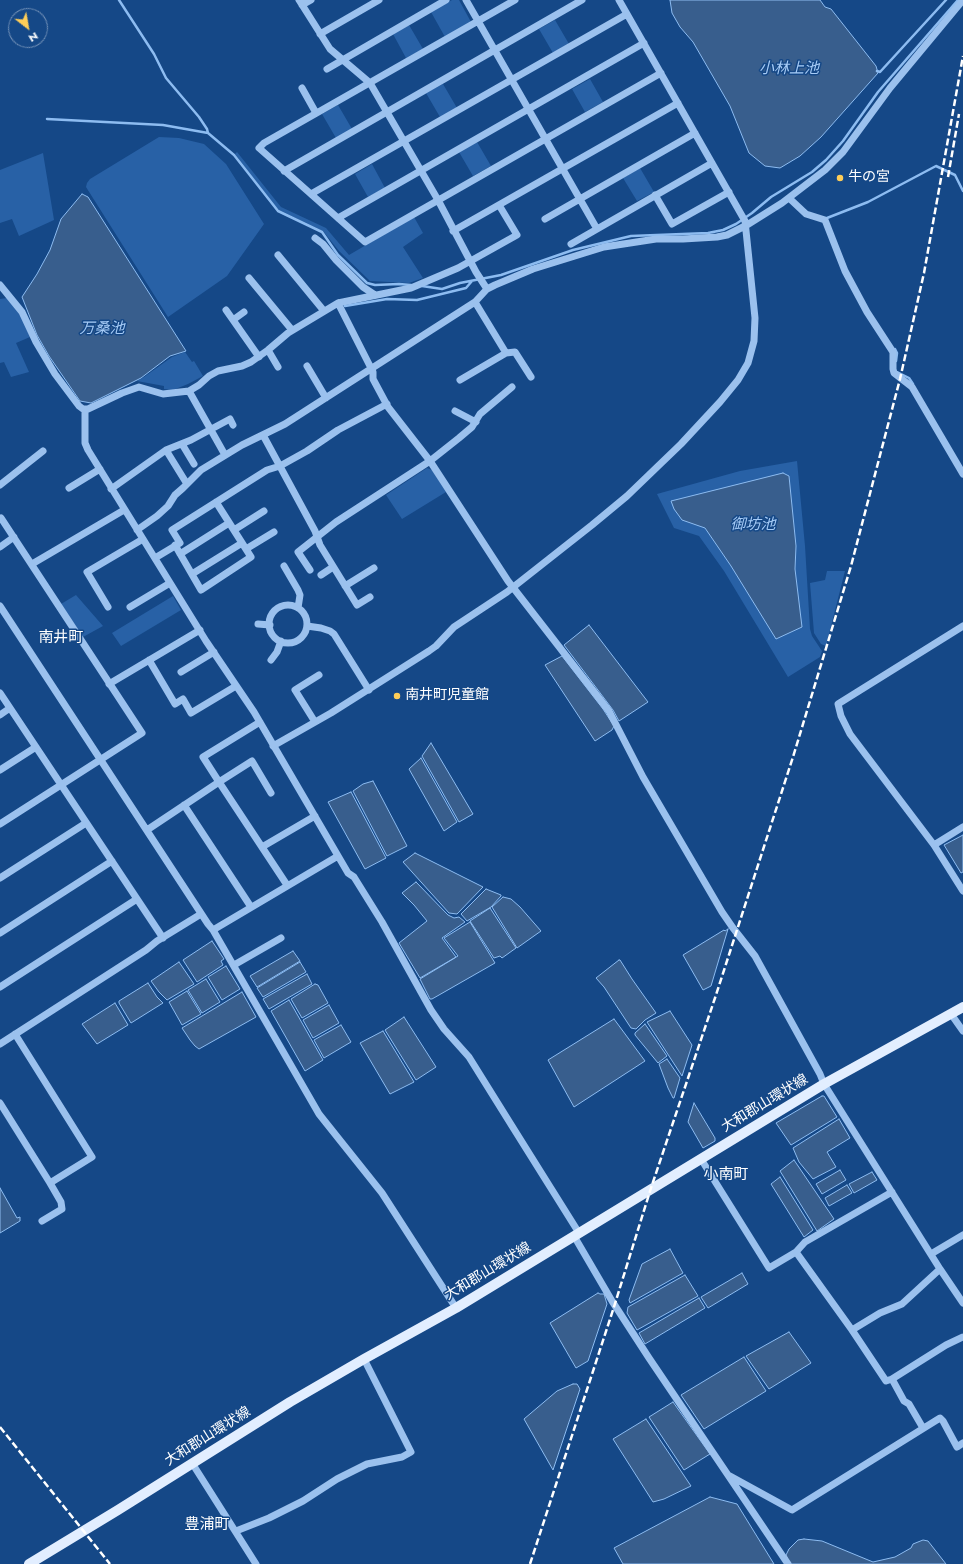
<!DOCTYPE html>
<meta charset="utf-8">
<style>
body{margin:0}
#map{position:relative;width:963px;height:1564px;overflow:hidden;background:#154887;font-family:Jost,sans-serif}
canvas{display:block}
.north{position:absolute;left:8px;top:8px;width:40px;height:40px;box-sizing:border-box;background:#154887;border:1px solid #7391b7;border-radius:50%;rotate:149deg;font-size:11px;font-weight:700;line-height:16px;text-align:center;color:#fff}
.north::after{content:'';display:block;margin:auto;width:14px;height:18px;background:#ffce58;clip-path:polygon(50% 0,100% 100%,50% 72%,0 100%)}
</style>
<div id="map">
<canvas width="963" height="1564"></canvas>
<div class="north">N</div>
</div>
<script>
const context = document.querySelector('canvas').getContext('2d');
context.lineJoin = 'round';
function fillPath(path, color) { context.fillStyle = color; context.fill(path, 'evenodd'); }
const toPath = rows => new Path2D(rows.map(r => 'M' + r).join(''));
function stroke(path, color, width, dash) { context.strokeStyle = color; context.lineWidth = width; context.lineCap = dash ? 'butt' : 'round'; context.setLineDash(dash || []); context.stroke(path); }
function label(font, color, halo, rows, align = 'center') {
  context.font = font + ' Jost,"Noto Sans JP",sans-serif'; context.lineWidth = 3; context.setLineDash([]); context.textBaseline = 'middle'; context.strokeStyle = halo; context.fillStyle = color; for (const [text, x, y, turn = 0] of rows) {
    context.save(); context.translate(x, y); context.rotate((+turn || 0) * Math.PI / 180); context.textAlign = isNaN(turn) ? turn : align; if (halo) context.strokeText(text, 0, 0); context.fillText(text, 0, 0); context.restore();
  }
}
fillPath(toPath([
 [452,0,459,0,471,22,445,37,431,12],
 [555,20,569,44,553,53,539,29],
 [409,25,423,49,406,58,393,34],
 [590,79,603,102,585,112,572,89],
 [443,84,457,108,440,117,426,93],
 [338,105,352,129,336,138,322,114],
 [159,137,179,138,204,144,226,164,264,224,227,276,168,317,86,187,87,183,90,179],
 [477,142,491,166,473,176,459,152],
 [237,152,281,207,326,228,349,255,414,217,423,233,403,247,423,278,409,283,370,281,339,251,323,231,279,210,274,206,235,154],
 [43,153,54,220,19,236,12,219,0,223,0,170],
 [372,164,385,188,368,197,355,174],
 [640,168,654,192,637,201,623,178],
 [7,298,20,313,30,337,16,343,29,372,11,377,4,362,0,363,0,299],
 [185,352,192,362,194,361,203,376,188,384,173,390,164,389,164,386,137,381,144,377,172,357],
 [797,461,805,546,810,629,812,636,822,651,820,657,788,677,724,571,699,536,674,528,657,494,740,471],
 [783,474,789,476,796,546,795,569,731,566,705,528,671,501],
 [427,468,432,470,446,492,402,519,386,495],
 [827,571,845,571,826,646,821,644,814,633,810,583,825,580],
 [76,595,103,626,83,637,61,604],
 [173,596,181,610,121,646,112,633]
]), '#2861a6');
const water = toPath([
 [670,0,820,0,825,7,831,9,876,66,878,73,821,137,800,156,780,168,765,166,749,153,730,106,693,42,680,27,672,13,670,0],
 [82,194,88,197,186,351,170,356,141,378,91,403,80,401,49,356,37,335,22,297,37,274,50,250,61,219,82,194],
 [783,473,789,476,796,546,795,569,802,627,776,639,731,566,705,528,682,520,674,509,671,501,783,473],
 [589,625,648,702,619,721,613,710,564,645,589,625],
 [562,656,603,709,614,726,612,730,595,741,545,665,562,656],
 [431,743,473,814,459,822,422,756,431,743],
 [421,758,457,822,444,831,409,769,421,758],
 [373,781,407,846,387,856,353,791,363,784,373,781],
 [351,792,386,858,365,869,328,802,351,792],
 [963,835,963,872,961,873,944,845,963,835],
 [415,853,483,887,457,914,449,913,403,862,415,853],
 [416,882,448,915,454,918,459,917,465,922,442,938,456,957,420,978,399,943,427,921,414,905,402,893,416,882],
 [486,889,501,895,501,896,491,907,467,921,461,914,486,889],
 [503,897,511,899,520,907,541,931,517,948,492,907,503,897],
 [490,908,516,948,502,958,500,956,494,958,470,921,490,908],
 [470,922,495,963,432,999,430,999,420,979,458,956,444,938,470,922],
 [728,929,711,986,703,990,683,955,724,930,725,931,728,929],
 [212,941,224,959,221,961,223,965,197,982,183,960,212,941],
 [293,951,300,961,257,987,250,976,293,951],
 [619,960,620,960,632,979,656,1013,645,1020,636,1029,631,1028,604,987,596,978,619,960],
 [179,962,194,984,167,1000,159,992,151,981,179,962],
 [300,962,306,972,263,997,257,988,300,962],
 [226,966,240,989,222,1000,208,977,226,966],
 [307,974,312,984,269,1009,263,999,307,974],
 [206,979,220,1002,202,1013,188,990,206,979],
 [148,983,157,997,163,1003,131,1023,119,1003,119,1001,148,983],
 [315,984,318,985,328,1003,302,1018,291,999,315,984],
 [187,991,201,1014,182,1025,169,1002,187,991],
 [242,992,256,1017,199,1049,195,1046,190,1040,182,1028,242,992],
 [289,1000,323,1060,305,1071,271,1011,289,1000],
 [115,1003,128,1025,97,1044,82,1024,115,1003],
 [329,1005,339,1023,313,1038,303,1020,329,1005],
 [670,1011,692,1045,682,1076,647,1022,670,1011],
 [404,1017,436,1067,416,1080,385,1030,404,1017],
 [614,1019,645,1061,574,1107,548,1060,614,1019],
 [645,1024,667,1056,658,1063,635,1035,635,1033,645,1024],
 [341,1025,351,1042,324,1058,314,1040,341,1025],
 [383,1031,414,1082,390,1094,360,1043,383,1031],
 [667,1059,680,1078,674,1098,673,1098,668,1088,659,1064,667,1059],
 [822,1096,824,1096,837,1117,791,1145,776,1123,822,1096],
 [694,1103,715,1138,715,1141,703,1148,688,1122,694,1103],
 [839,1119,850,1138,827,1152,836,1167,813,1179,799,1162,793,1148,839,1119],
 [794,1160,834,1219,817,1231,780,1171,794,1160],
 [840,1170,846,1180,822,1194,816,1184,840,1170],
 [872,1172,877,1180,854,1193,849,1184,872,1172],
 [780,1177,813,1230,804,1237,771,1184,780,1177],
 [847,1185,852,1193,829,1206,825,1198,847,1185],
 [0,1188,17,1218,20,1217,20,1221,0,1233,0,1188],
 [670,1249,683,1273,630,1303,629,1300,642,1264,670,1249],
 [742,1273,748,1284,708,1308,701,1297,742,1273],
 [685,1275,698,1296,637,1330,627,1313,628,1307,685,1275],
 [598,1293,600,1294,604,1294,607,1304,588,1361,576,1368,550,1323,598,1293],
 [699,1298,705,1308,645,1344,639,1333,699,1298],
 [789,1332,811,1363,769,1389,746,1356,789,1332],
 [744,1357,766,1391,704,1429,681,1395,744,1357],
 [573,1384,577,1384,580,1389,553,1470,524,1419,557,1391,573,1384],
 [673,1402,710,1454,684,1470,649,1417,673,1402],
 [646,1419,691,1486,664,1499,653,1502,613,1439,646,1419],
 [710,1497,737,1504,774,1564,623,1564,614,1548,710,1497],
 [804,1539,822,1541,873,1562,895,1557,911,1548,913,1544,923,1540,928,1541,946,1564,790,1564,786,1555,789,1549,798,1540,804,1539]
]);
fillPath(water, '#385e8d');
stroke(water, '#8dbcf1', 1);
stroke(toPath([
 [119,0,154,54,166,78,199,117,207,129,208,133],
 [877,71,880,72,946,0],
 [47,119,163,125,208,133,234,155,278,211,322,232,338,255,367,283,375,285,399,284,411,285],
 [827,218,868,202,936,166,955,175,963,191],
 [422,286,442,289,460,283,501,275,573,250,631,236,708,233,723,230,736,224,752,213,771,197,812,172,826,160,843,141,878,92,958,0],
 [345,306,387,299,417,300,466,288,472,281],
 [895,349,897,353,896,361],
 [897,372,909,378,913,384]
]), '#8dbcf1', 2.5);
stroke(toPath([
 [299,0,330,49,370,83,438,200,476,272,487,289],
 [466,0,597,229],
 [515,0,264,143,259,148,365,242,661,73],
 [302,5,311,0],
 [320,34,379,0],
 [327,69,446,0],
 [302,88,316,113],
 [284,171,582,0],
 [311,194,627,14],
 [655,195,672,224,729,192],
 [789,198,806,214,825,220,845,271,867,312,893,352,893,369,894,373,912,387,963,474],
 [338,218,644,43],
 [545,219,695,133],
 [453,231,678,103],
 [315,238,323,244,336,260,363,287,375,295],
 [571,244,712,163],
 [278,255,324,311],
 [249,278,292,330],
 [0,285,22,312,36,342,55,374,79,406,83,409,88,409,122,393,139,387,163,394,189,391,199,385,209,376,218,371,242,366,251,362,268,350,288,333,338,303,411,288,458,268,517,235,499,205],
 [475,302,506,353,515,352,531,377],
 [338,303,373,372,373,379,388,407,430,461,508,581,609,711,643,777,722,912,733,928,755,956,820,1074,824,1084,940,1269,963,1303],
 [226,310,259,357],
 [233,320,244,312],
 [268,350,278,367],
 [307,366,326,398],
 [460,380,506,353],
 [189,391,225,455],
 [85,410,85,443,88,450,206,641,254,712,348,873,354,877,382,922,431,1010,444,1029,469,1057,512,1126,579,1233],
 [455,411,476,422],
 [263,435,315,531,320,545,357,605,370,597],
 [182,444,194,464],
 [166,450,187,484],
 [0,485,43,451],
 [69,488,100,469],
 [111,489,166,450,191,440,230,419,233,425],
 [137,530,157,516,168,506,175,495,183,488,201,470,242,445,285,424,475,302,487,289,495,285,533,269,604,247,656,239,683,239,717,237,727,235,747,225,782,203,825,170,843,152,890,88,963,0],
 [234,530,264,511],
 [175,545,201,590,251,557,216,502],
 [0,547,14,537],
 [246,549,274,532],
 [180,554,229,523],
 [155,558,180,543,172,530,267,470,280,466,307,451,338,430,387,404],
 [32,564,124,510],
 [284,566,298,590,300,595,298,608],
 [310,570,298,552,336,522,430,461,459,438,472,427,480,414,512,387],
 [192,574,242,543],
 [321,575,333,567],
 [345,586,374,568],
 '269 624a19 19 0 1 1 38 0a19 19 0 1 1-38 0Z',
 [0,606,208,924,213,930,319,1114,382,1193,456,1308],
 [108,607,87,572,143,539],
 [130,607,170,583],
 [258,624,270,625],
 [307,626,321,628,330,631,334,634,369,690],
 [963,626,838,704,841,716,850,734,934,845,963,891],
 [149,660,175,704,183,699,191,713,236,686],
 [271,660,277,652,281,641],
 [181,672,214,652],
 [109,684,200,630],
 [0,693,163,938],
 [0,715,10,708],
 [315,722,295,690,319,675],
 [273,746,331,713,429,651,436,646,454,627,507,592,592,525,627,496,681,444,720,402,738,380,748,363,754,341,755,318,745,221,619,0],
 [0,770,36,747],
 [271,793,252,761,219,782,287,885],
 [184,805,251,907],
 [0,824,142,733,1,518],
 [147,830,219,782,203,757,260,722],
 [934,845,963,827],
 [262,847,315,816],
 [0,878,86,823],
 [213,930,338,856],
 [0,933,112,861],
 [234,965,281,938],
 [0,987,137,899],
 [951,1014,963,1031],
 [0,1044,146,950,157,941,201,914],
 [0,1103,50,1183,92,1157,15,1034],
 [701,1159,769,1268,796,1252,805,1242,892,1192],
 [42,1221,62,1209,61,1202,50,1183],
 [574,1236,612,1301,649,1358,788,1564],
 [796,1252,852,1330,886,1381,892,1379,904,1401,909,1404,923,1428],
 [931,1254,963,1235],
 [852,1330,880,1313,902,1304,940,1269],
 [892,1379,946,1345,963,1337],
 [192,1463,256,1564],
 [730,1476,792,1510,940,1418,943,1421,957,1447,963,1443],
 [236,1531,269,1518,303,1501,337,1479,367,1464,402,1457,411,1452,364,1359]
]), '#9bc1ee', 7);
stroke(toPath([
 [29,1564,118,1510,290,1402,364,1359,456,1308,824,1084,963,1007]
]), '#e2eeff', 10);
stroke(toPath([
 [948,177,959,114],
 [0,1427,110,1564],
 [530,1564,613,1310,651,1188,715,998,793,757,851,566,900,379,924,273,963,56]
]), '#fff', 2.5, [7, 3]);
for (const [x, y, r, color] of [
 [840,178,4,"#ffce58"],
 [397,696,4,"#ffce58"]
]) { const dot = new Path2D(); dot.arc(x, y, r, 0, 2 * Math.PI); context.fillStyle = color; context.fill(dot); stroke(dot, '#154887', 1.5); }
label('14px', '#fff', '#154887', [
 ["牛の宮",848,178],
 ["南井町児童館",405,696]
], 'left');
label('14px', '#fff', '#154887', [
 ["大和郡山環状線",765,1104,-31],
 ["大和郡山環状線",488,1272,-31],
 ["大和郡山環状線",208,1437,-32]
]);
label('italic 15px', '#a6cbf6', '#154887', [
 ["小林上池",789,69],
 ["万桑池",102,329],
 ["御坊池",753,525]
]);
label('15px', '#fff', '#154887', [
 ["南井町",61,638],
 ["小南町",726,1175],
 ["豊浦町",207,1525]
]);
</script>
